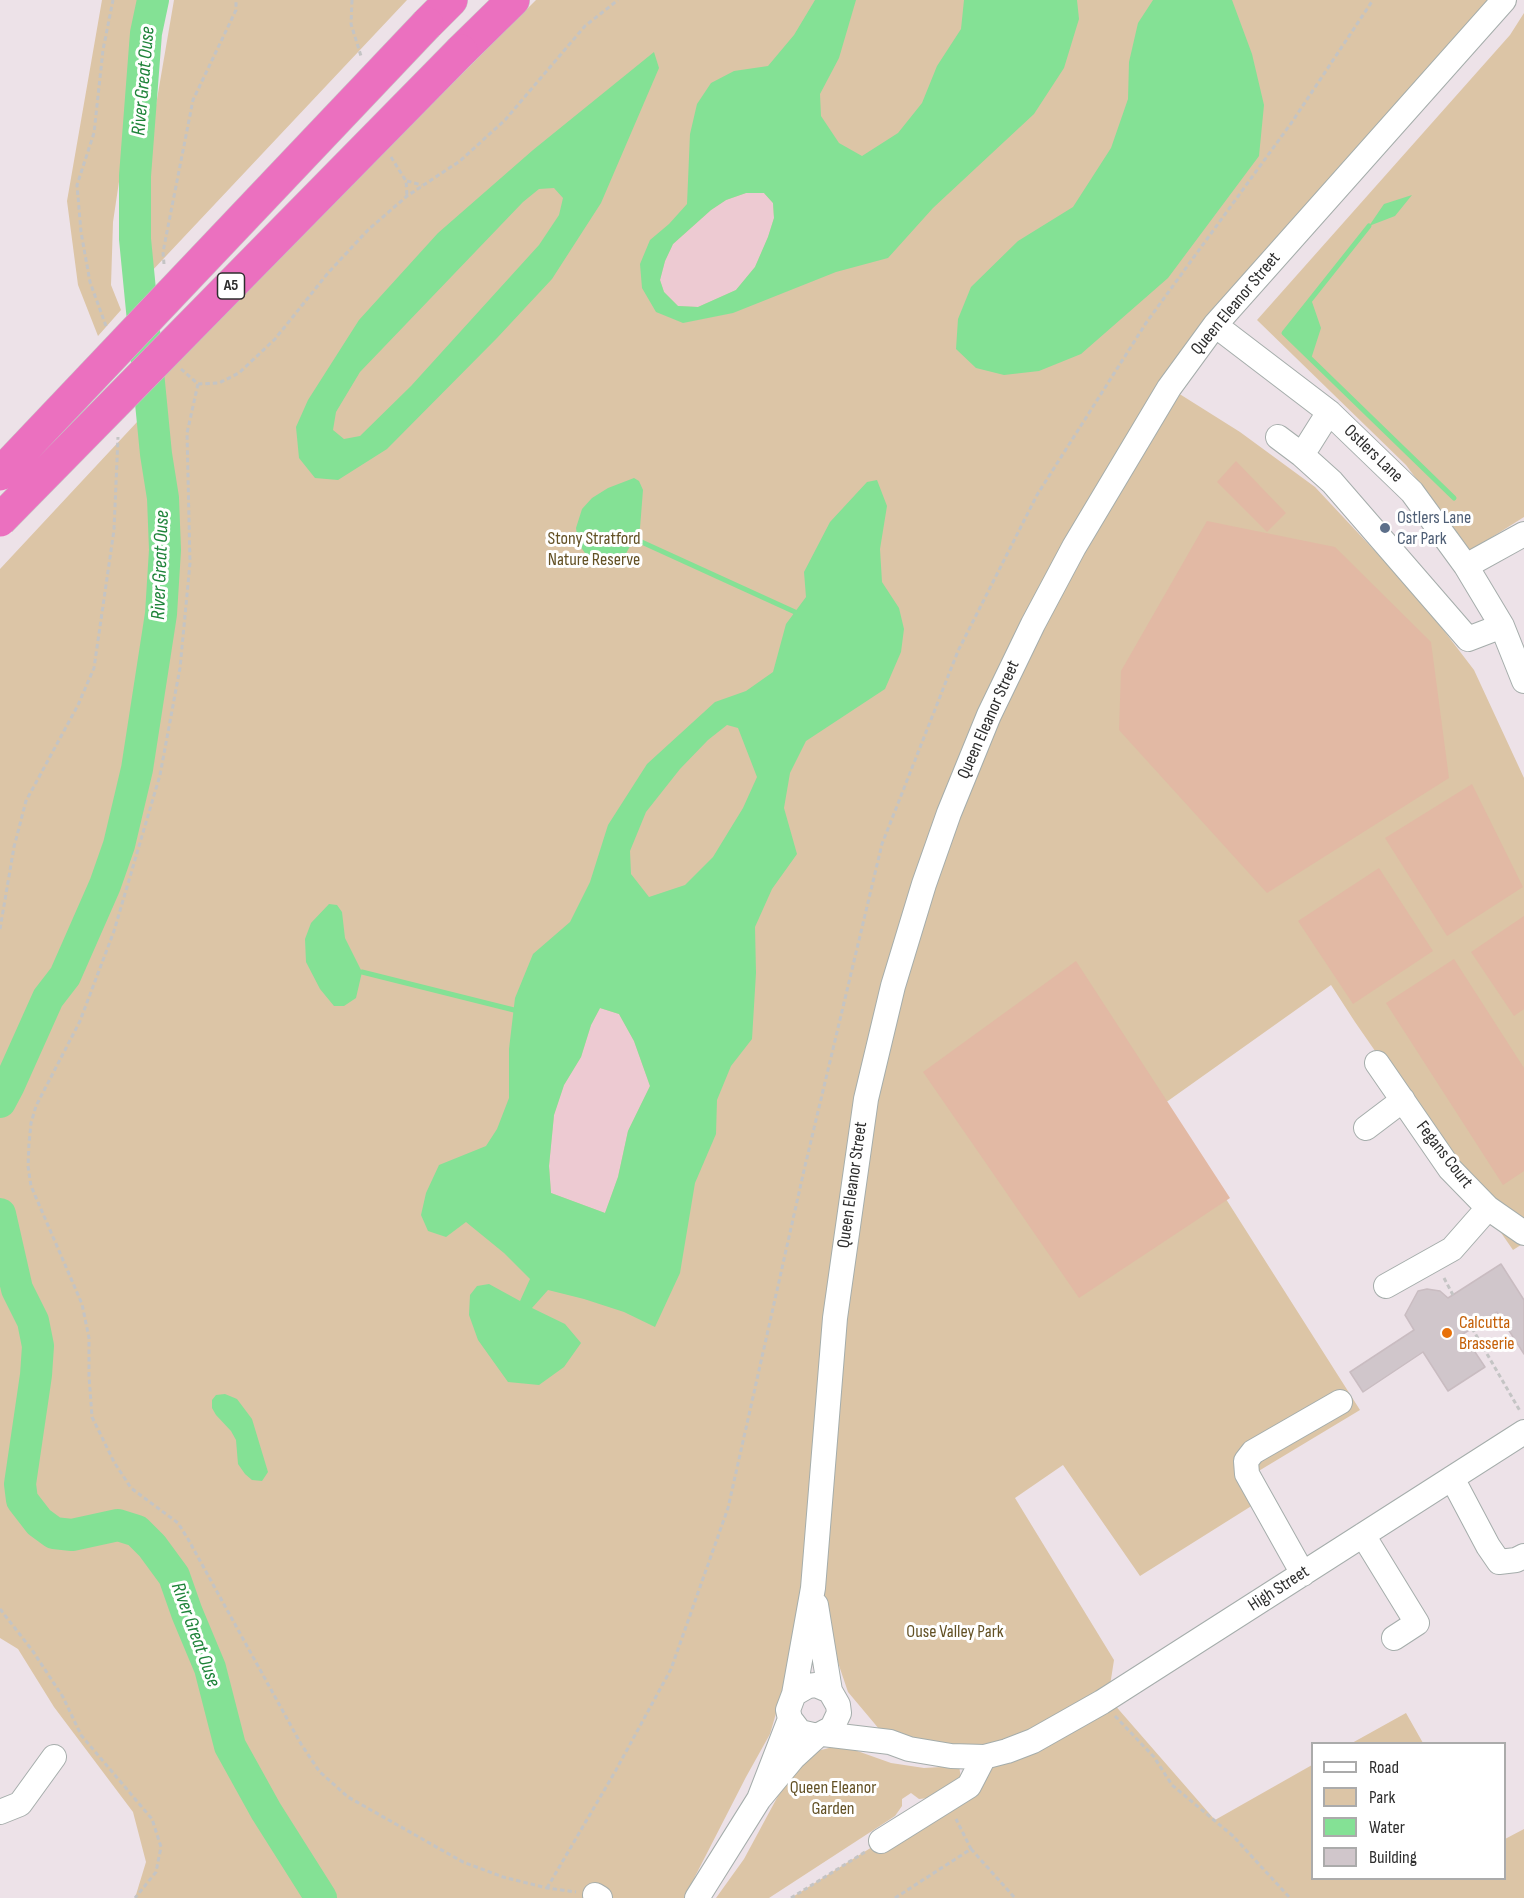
<!DOCTYPE html>
<style>
body{margin:0}
#map{position:relative;width:1524px;height:1898px;overflow:hidden;background:#ede2e8;font-family:"Sofia Sans Condensed",sans-serif}
canvas{display:block}
.legend{position:absolute;left:1311px;top:1742px;width:195px;height:138px;box-sizing:border-box;background:#fff;border:2px solid #ababab;margin:0;padding:8px 10px;list-style:none;font-size:18px;color:#2e2e2e}
.legend li{display:flex;align-items:center;gap:12px;height:30px}
.legend b{width:30px;border:2px solid #ababab}
</style>
<div id="map">
<canvas width="1524" height="1898"></canvas>
<ul class="legend">
<li><b style="height:8px;background:#fff"></b>Road</li>
<li><b style="height:16px;background:#dcc5a6"></b>Park</li>
<li><b style="height:16px;background:#84e195"></b>Water</li>
<li><b style="height:16px;background:#d0c6cb"></b>Building</li>
</ul>
</div>
<script>
const context = document.querySelector('canvas').getContext('2d');
context.lineJoin = 'round';
function fillPath(path, color) { context.fillStyle = color; context.fill(path, 'evenodd'); }
const toPath = rows => new Path2D(rows.map(r => 'M' + r).join(''));
function stroke(path, color, width, dash) { context.strokeStyle = color; context.lineWidth = width; context.lineCap = dash ? 'butt' : 'round'; context.setLineDash(dash || []); context.stroke(path); }
function label(font, color, halo, rows, align = 'center') {
  context.font = font + ' "Sofia Sans Condensed",sans-serif'; context.lineWidth = 6; context.setLineDash([]); context.textBaseline = 'middle'; context.strokeStyle = halo; context.fillStyle = color; for (const [text, x, y, turn = 0] of rows) {
    context.save(); context.translate(x, y); context.rotate((+turn || 0) * Math.PI / 180); context.textAlign = isNaN(turn) ? turn : align; if (halo) context.strokeText(text, 0, 0); context.fillText(text, 0, 0); context.restore();
  }
}
fillPath(toPath([
 [102,0,144,0,137,61,113,222,111,285,121,310,98,336,78,285,67,201],
 [174,0,407,0,134,290,132,245],
 [536,0,1504,0,1170,388,1240,432,1315,487,1419,598,1474,670,1524,778,1524,1243,1513,1250,1355,1022,1331,985,1165,1103,1360,1410,1242,1481,1253,1505,1140,1576,1063,1465,1015,1498,1114,1660,1109,1692,1113,1703,1215,1820,1312,1765,1312,1878,1504,1878,1505,1839,1524,1829,1524,1898,791,1898,969,1786,984,1757,890,1742,848,1692,829,1636,784,1686,770,1734,746,1777,684,1898,135,1898,146,1862,133,1812,54,1707,18,1649,0,1638,0,569,151,407,148,388],
 [1524,13,1524,517,1470,551,1406,465,1257,320,1510,35],
 [1406,1713,1423,1743,1352,1743],
 [846,1747,891,1763,924,1768,959,1766,961,1778,929,1798,919,1799,911,1793,902,1799,902,1806,895,1816,769,1898,716,1898,744,1859,785,1783,813,1752,829,1748]
]), '#dcc5a6');
fillPath(toPath([
 [746,193,764,193,773,203,774,218,768,237,755,267,736,290,698,307,678,306,664,292,660,280,665,261,673,244,711,210,726,200],
 [600,1008,619,1014,634,1041,650,1086,628,1131,618,1177,605,1213,551,1193,549,1166,554,1115,564,1085,581,1057,591,1025]
]), '#edcad2');
fillPath(toPath([
 [1236,461,1286,513,1267,532,1217,482],
 [1207,521,1335,547,1431,642,1449,778,1267,893,1119,730,1121,671],
 [1472,784,1523,887,1447,936,1385,838],
 [1379,868,1433,951,1353,1004,1298,921],
 [1524,916,1524,1009,1514,1016,1471,952],
 [1454,959,1524,1068,1524,1171,1503,1185,1386,1003],
 [1076,961,1230,1198,1079,1298,923,1072]
]), '#e2b9a4');
fillPath(toPath([
 [815,0,856,0,839,58,820,94,821,116,839,143,862,156,898,133,922,103,937,66,961,29,964,0,1077,0,1079,19,1064,68,1034,114,933,208,888,258,836,272,733,313,683,323,656,312,642,288,640,264,650,240,669,224,687,204,690,134,697,104,711,83,734,71,768,66,794,35],
 [746,193,764,193,773,203,774,218,768,237,755,267,736,290,698,307,678,306,664,292,660,280,665,261,673,244,711,210,726,200],
 [1153,0,1232,0,1252,54,1264,105,1259,156,1168,278,1081,354,1039,371,1004,375,976,368,956,349,958,319,971,287,1018,241,1073,207,1111,148,1128,99,1129,62,1138,23],
 [654,52,659,68,601,203,552,279,497,338,387,449,338,480,315,478,299,458,296,427,308,400,359,320,438,233,533,150],
 [554,188,563,198,559,215,539,245,411,386,360,436,344,439,333,430,336,412,360,372,523,202,539,189],
 [1412,195,1395,216,1369,226,1384,204],
 [1311,299,1321,328,1311,359,1284,333],
 [634,478,639,481,643,490,640,528,623,559,616,563,601,563,587,556,578,543,576,528,582,509,592,498,608,488],
 [877,480,887,506,880,549,882,582,899,608,904,629,901,652,885,689,806,741,790,773,784,808,797,854,772,889,755,927,756,973,752,1039,731,1066,717,1100,716,1134,695,1183,680,1273,655,1327,624,1312,584,1299,548,1290,532,1308,565,1324,581,1343,564,1367,539,1385,508,1382,478,1340,469,1315,470,1295,477,1286,489,1284,520,1301,530,1279,504,1253,466,1222,446,1237,428,1231,421,1215,426,1193,439,1165,486,1146,497,1129,509,1098,509,1049,515,998,533,954,570,922,590,882,608,825,647,764,715,702,746,691,773,672,786,624,806,597,804,572,830,522,867,482],
 [727,725,738,728,757,777,743,808,713,857,685,885,649,897,631,874,630,851,646,812,680,769,708,740],
 [600,1008,619,1014,634,1041,650,1086,628,1131,618,1177,605,1213,551,1193,549,1166,554,1115,564,1085,581,1057,591,1025],
 [329,904,337,905,342,912,345,938,362,972,356,998,344,1006,334,1006,320,989,306,962,305,939,311,923],
 [225,1394,237,1399,252,1419,268,1472,262,1481,252,1480,245,1474,238,1464,236,1440,231,1431,216,1415,212,1408,212,1400,216,1395]
]), '#84e195');
stroke(toPath([
 [1369,226,1284,333,1454,498],
 [635,539,795,612],
 [362,972,514,1010]
]), '#84e195', 5);
stroke(toPath([
 [0,1102,9,1085,48,998,65,976,105,885,119,845,137,769,161,614,165,550,163,498,156,454,135,239,135,176,146,33,153,0],
 [0,1214,17,1289,33,1321,38,1346,36,1375,20,1484,22,1500,39,1522,54,1533,72,1535,118,1525,137,1531,152,1546,174,1576,187,1613,210,1668,230,1746,266,1811,321,1898]
]), '#84e195', 32);
const building = toPath([
 [1501,1264,1524,1300,1524,1354,1497,1312,1463,1334,1485,1367,1448,1391,1423,1352,1363,1392,1350,1372,1414,1330,1405,1315,1418,1291,1427,1289,1440,1291,1448,1298,1501,1264]
]);
fillPath(building, '#d0c6cb');
stroke(building, '#c9bcc1', 1.5);
const minor = toPath([
 [1215,325,1329,412,1412,492,1466,566,1502,626,1524,681],
 [1278,437,1302,455,1332,482,1468,639,1502,626],
 [1302,455,1329,412],
 [1466,566,1524,534],
 [1377,1063,1450,1169,1488,1208,1524,1233],
 [1366,1128,1403,1100],
 [1386,1286,1452,1249,1488,1208],
 [1452,1478,1488,1546,1499,1562,1516,1560,1524,1556],
 [1363,1535,1417,1623,1394,1638],
 [1303,1574,1247,1474,1246,1461,1253,1452,1340,1402],
 [816,1605,830,1691],
 [794,1694,813,1588,835,1318,866,1099,893,986,924,884,949,813,989,715,1033,624,1074,547,1169,388,1215,325,1504,0],
 [823,1734,890,1742,909,1749,951,1756,984,1757,1007,1751,1033,1741,1102,1702,1524,1432],
 [759,1799,790,1719,788,1710,794,1694,808,1686,816,1685,830,1691,838,1705,839,1713,832,1728,817,1736,800,1732,790,1719],
 [0,1812,20,1804,54,1757],
 [881,1841,969,1786,984,1757],
 [595,1895,600,1898],
 [697,1898,759,1799,793,1758,817,1736]
]);
const highway = toPath([
 [427,24,451,0],
 [461,51,513,0]
]);
stroke(minor, '#a5adab', 26);
stroke(highway, '#c4c4c4', 34);
stroke(toPath([
 [352,0,351,24,361,56],
 [391,157,406,181,407,196],
 [407,181,422,185],
 [164,264,163,252,193,100,236,10,236,0],
 [106,326,90,282,81,232,77,185,94,133,103,50,113,0],
 [181,369,198,384,219,383,239,373,275,339,328,273,368,230,407,196,460,161,505,120,585,26,618,0],
 [198,384,187,433,190,563,180,668,160,775,114,931,80,1021,36,1106,31,1123,29,1144,28,1166,31,1186,82,1304,89,1338,89,1376,92,1417,114,1462,131,1488,178,1523,188,1539,301,1744,319,1771,348,1797,463,1862,503,1877,547,1888,576,1892],
 [0,929,14,847,26,801,78,705,94,668,114,530,118,437],
 [1444,1278,1453,1295],
 [1472,1328,1520,1411],
 [0,1609,32,1650,63,1697,81,1735,152,1819,161,1847,156,1872,135,1898],
 [1115,1716,1154,1757,1172,1785,1233,1836,1290,1898],
 [971,1849,1015,1898],
 [547,1888,616,1770,671,1669,728,1508,805,1166,882,844,958,651,1037,495,1146,323,1292,122,1373,0],
 [791,1898,865,1852],
 [895,1898,971,1849,956,1819]
]), '#c4c4c4', 3, [4.5, 3]);
stroke(minor, '#fff', 24);
stroke(highway, '#eb70bf', 33);
const highwayBridge = toPath([
 [0,474,427,24],
 [0,520,461,51]
]);
stroke(highwayBridge, '#c4c4c4', 34, []);
stroke(highwayBridge, '#eb70bf', 33);
for (const [x, y, r, color] of [
 [1385,528,6,"#5c6f8a"],
 [1447,1333,6,"#e8710a"]
]) { const dot = new Path2D(); dot.arc(x, y, r, 0, 2 * Math.PI); context.fillStyle = color; context.fill(dot); stroke(dot, '#fff', 2); }
for (const [x, y, w] of [
 [231,286,27]
]) { const box = new Path2D(); box.roundRect(x - w / 2, y - 13, w, 26, 4.5); context.fillStyle = '#fff'; context.fill(box); stroke(box, '#2e2e2e', 1.5); }
label('bold 16px', '#2e2e2e', null, [
 ["A5",231,286]
]);
label('18px', '#2e2e2e', '#fff', [
 ["Queen Eleanor Street",1236,304,-50],
 ["Ostlers Lane",1373,454,44],
 ["Queen Eleanor Street",989,720,-66],
 ["Fegans Court",1444,1155,52],
 ["Queen Eleanor Street",853,1185,-82],
 ["High Street",1279,1589,-33]
]);
label('18px', '#4e5e75', '#fff', [
 ["Ostlers Lane",1397,518],
 ["Car Park",1397,539]
], 'left');
label('18px', '#635125', '#fff', [
 ["Stony Stratford",594,539],
 ["Nature Reserve",594,560],
 ["Ouse Valley Park",955,1632],
 ["Queen Eleanor",833,1788],
 ["Garden",833,1809]
]);
label('18px', '#c56008', '#fff', [
 ["Calcutta",1459,1323],
 ["Brasserie",1459,1344]
], 'left');
label('italic 20px', '#1e8339', '#fff', [
 ["River Great Ouse",144,81,-85],
 ["River Great Ouse",161,565,-88],
 ["River Great Ouse",195,1635,70]
]);
</script>
